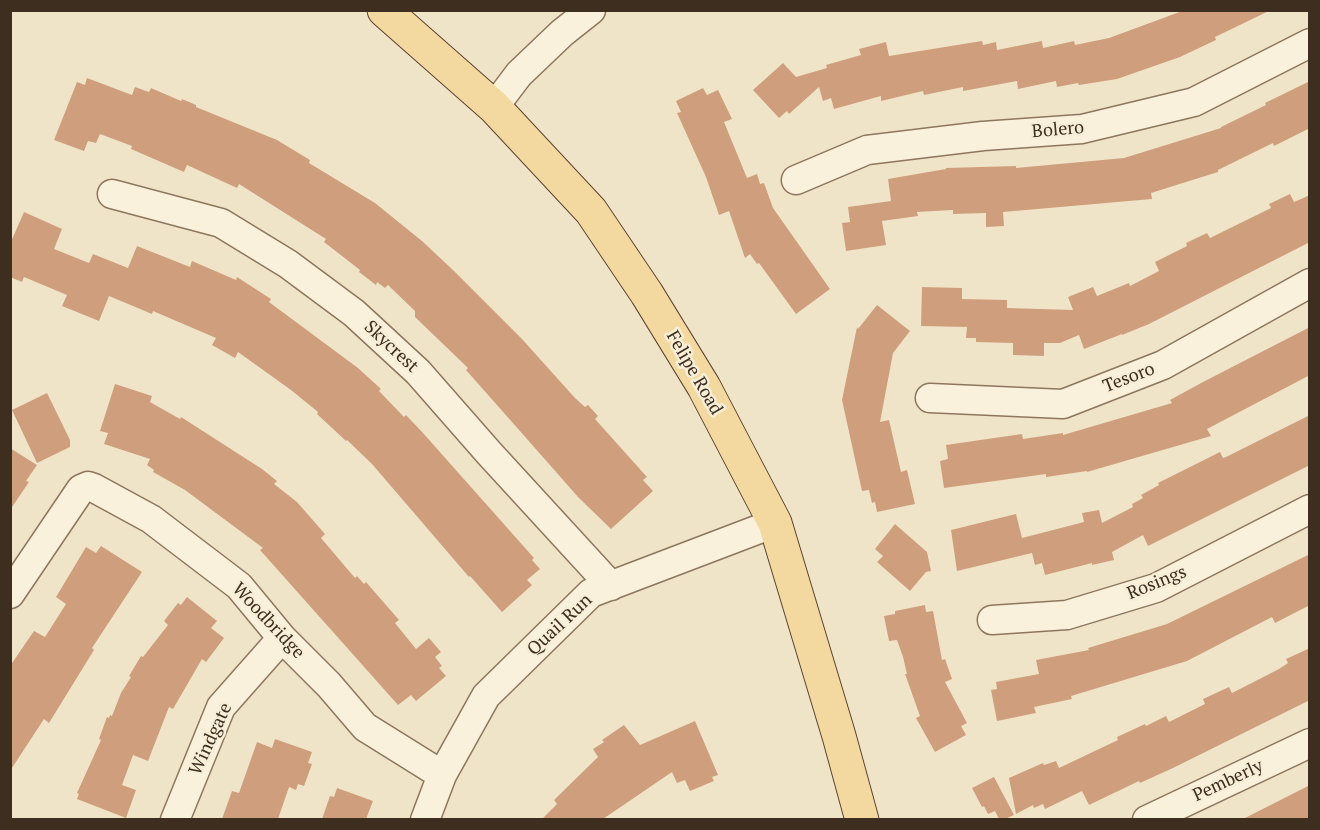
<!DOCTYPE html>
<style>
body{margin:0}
#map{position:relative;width:1320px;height:830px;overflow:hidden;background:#f0e4c8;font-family:"PT Serif",serif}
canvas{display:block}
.frame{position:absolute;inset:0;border:12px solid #3d2e20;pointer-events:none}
</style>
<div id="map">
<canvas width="1320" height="830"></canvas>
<div class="frame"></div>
</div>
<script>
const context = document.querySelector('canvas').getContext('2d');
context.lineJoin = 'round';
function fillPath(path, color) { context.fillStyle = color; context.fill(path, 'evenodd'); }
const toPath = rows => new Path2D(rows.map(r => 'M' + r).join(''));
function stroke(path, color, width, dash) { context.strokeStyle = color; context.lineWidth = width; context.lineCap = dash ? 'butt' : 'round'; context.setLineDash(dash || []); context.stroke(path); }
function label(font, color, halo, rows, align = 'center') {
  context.font = font + ' "PT Serif",serif'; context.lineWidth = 5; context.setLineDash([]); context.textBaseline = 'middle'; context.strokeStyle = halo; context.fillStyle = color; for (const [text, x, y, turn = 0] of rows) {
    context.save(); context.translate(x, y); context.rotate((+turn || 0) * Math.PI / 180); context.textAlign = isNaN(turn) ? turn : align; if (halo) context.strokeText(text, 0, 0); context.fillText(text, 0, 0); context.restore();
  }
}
fillPath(toPath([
 [1185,10,1271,10,1215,37,1216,40,1180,57,1117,79,1079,85,1078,83,1057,87,1056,81,1018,89,1017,81,963,91,963,87,924,95,923,91,881,101,881,96,834,109,831,98,823,101,819,87,789,114,787,111,779,118,753,90,783,63,796,77,827,68,826,65,861,55,859,49,886,42,889,56,982,41,983,45,996,42,997,50,1042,41,1043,48,1074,41,1075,45,1109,38],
 [87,78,132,95,135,87,149,92,151,88,181,101,182,99,196,105,196,107,277,140,310,160,309,163,375,203,422,241,454,271,522,339,575,398,585,407,588,405,598,416,595,419,647,477,643,480,653,491,611,529,578,497,527,439,466,370,468,368,415,317,415,311,388,285,385,288,377,282,376,285,359,272,360,270,324,242,326,239,239,184,237,188,187,165,184,172,131,149,132,146,100,134,96,143,88,141,84,151,54,140,77,82,85,85],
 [1310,81,1310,128,1274,146,1273,143,1218,170,1218,172,1151,193,1152,199,1003,212,1004,226,986,227,986,213,953,214,953,210,917,212,918,216,882,221,886,245,846,251,842,223,850,222,848,207,891,201,888,179,946,169,946,168,1016,166,1016,168,1124,158,1221,128,1221,127,1266,105,1265,103],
 [703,88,707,95,718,90,732,119,724,122,747,178,757,174,760,184,764,183,773,208,830,289,796,314,759,263,757,264,750,254,745,258,729,211,719,215,706,177,677,113,681,112,676,101],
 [1290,194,1294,202,1310,195,1310,242,1149,324,1122,335,1122,334,1084,349,1079,335,1060,343,1044,343,1044,356,1013,355,1013,343,976,342,976,338,966,338,967,327,921,326,922,287,962,288,962,299,1007,300,1007,308,1073,310,1068,297,1093,287,1097,296,1129,283,1130,286,1159,271,1155,262,1187,246,1186,243,1207,233,1210,238,1271,208,1269,204],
 [24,212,62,229,54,249,89,263,93,254,128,268,137,246,190,267,192,261,236,280,237,277,271,299,269,302,358,368,381,389,379,391,404,417,406,415,423,433,534,558,532,560,540,569,527,580,532,585,502,612,470,576,469,577,372,464,347,440,346,441,317,414,318,412,291,390,238,352,235,358,212,345,216,338,153,311,152,314,109,296,99,321,62,306,67,295,24,277,22,282,10,277,10,244],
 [877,305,910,331,893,353,880,422,889,420,901,472,907,470,915,504,877,512,875,502,872,503,869,490,862,491,842,400,857,327,858,329],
 [1310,327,1310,375,1207,429,1211,436,1087,472,1087,471,1046,477,1046,474,944,488,940,461,948,459,946,445,1022,434,1023,439,1063,433,1063,435,1172,403,1170,400,1203,382],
 [115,384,152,396,150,402,180,419,181,417,262,469,277,481,274,484,297,502,325,534,321,538,355,578,357,576,364,584,366,582,399,620,395,623,416,649,429,638,441,652,435,657,442,666,439,668,446,676,416,701,411,695,398,705,260,550,263,548,185,490,153,472,154,470,147,465,150,459,104,444,108,433,100,431],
 [47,393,70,440,70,447,37,463,12,410],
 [1310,415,1310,465,1148,546,1143,535,1112,552,1114,560,1092,565,1092,563,1045,575,1042,563,1035,565,1032,553,957,571,951,530,1016,514,1022,538,1084,522,1082,513,1099,510,1102,523,1133,507,1132,504,1143,498,1141,495,1159,485,1158,483,1220,452,1223,458,1226,457],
 [10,448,37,465,26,481,29,482,10,510],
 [895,524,927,552,931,571,926,572,910,591,877,562,883,556,875,549],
 [101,546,142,572,92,648,94,650,49,723,44,719,10,771,10,666,34,631,45,637,66,604,56,597,86,547,96,553],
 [1310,554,1310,605,1275,623,1272,617,1187,661,1071,696,1072,699,1034,707,1036,713,997,721,991,690,997,689,996,682,1039,674,1036,660,1089,650,1088,648,1167,624],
 [187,597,217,621,211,628,224,638,206,662,202,659,173,709,169,707,148,761,133,755,122,785,136,790,126,818,77,799,79,794,77,793,101,740,99,739,107,717,109,718,110,715,112,716,121,693,131,677,129,676,141,656,143,657,168,625,164,621,178,603,181,605],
 [925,605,926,612,933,611,942,660,945,659,952,679,945,682,967,723,961,726,966,735,935,752,916,718,920,716,905,674,907,674,903,657,897,640,889,641,884,616,895,614,895,611],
 [1310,648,1310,700,1173,768,1140,783,1139,781,1089,805,1082,791,1045,809,1043,804,1034,808,1033,805,1016,814,1009,778,1043,763,1044,765,1056,761,1059,768,1118,740,1117,737,1145,724,1146,726,1166,716,1169,722,1205,704,1203,699,1229,687,1232,693,1279,669,1288,663,1286,659],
 [695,721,718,775,712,777,714,781,690,791,685,780,677,783,672,772,603,819,542,819,557,804,554,800,598,757,593,749,604,742,602,740,624,725,640,745],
 [275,739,312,752,308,763,312,764,304,786,298,784,296,790,289,787,278,819,222,819,232,791,239,793,257,742,272,748],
 [994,777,1014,815,1005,819,999,819,995,811,988,814,984,806,982,807,972,788],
 [1310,785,1310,819,1243,819],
 [337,788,373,801,366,819,322,819,330,796,334,797]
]), '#cf9f7d');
const minor = toPath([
 [494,107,519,74,562,33,591,10],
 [796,180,867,150,983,136,1082,129,1194,102,1310,43],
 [112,194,221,223,288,264,354,313,418,372,489,453,611,586],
 [930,398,1063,404,1163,365,1310,283],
 [10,594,81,489,88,486,94,488,151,519,239,586,282,638,329,685,365,727,442,775],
 [992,620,1067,615,1156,588,1310,509],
 [175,820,221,707,282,638],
 [425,820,442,775,486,696,591,593,775,523],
 [1147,820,1310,743]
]);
const major = toPath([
 [384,10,494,107,591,211,647,294,704,387,775,523,839,736,862,820]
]);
stroke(minor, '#8d765c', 31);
stroke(major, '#5b4430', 35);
stroke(minor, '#faf1dc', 28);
stroke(major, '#f3d9a0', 33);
label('18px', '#3d2e20', '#f7eed8', [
 ["Bolero",1058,130,-5],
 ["Skycrest",391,347,43],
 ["Felipe Road",694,373,60],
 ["Tesoro",1129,378,-21],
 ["Rosings",1157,583,-22],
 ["Woodbridge",268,621,47],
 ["Quail Run",560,625,-43],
 ["Windgate",211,739,-65],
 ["Pemberly",1228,781,-25]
]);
</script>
